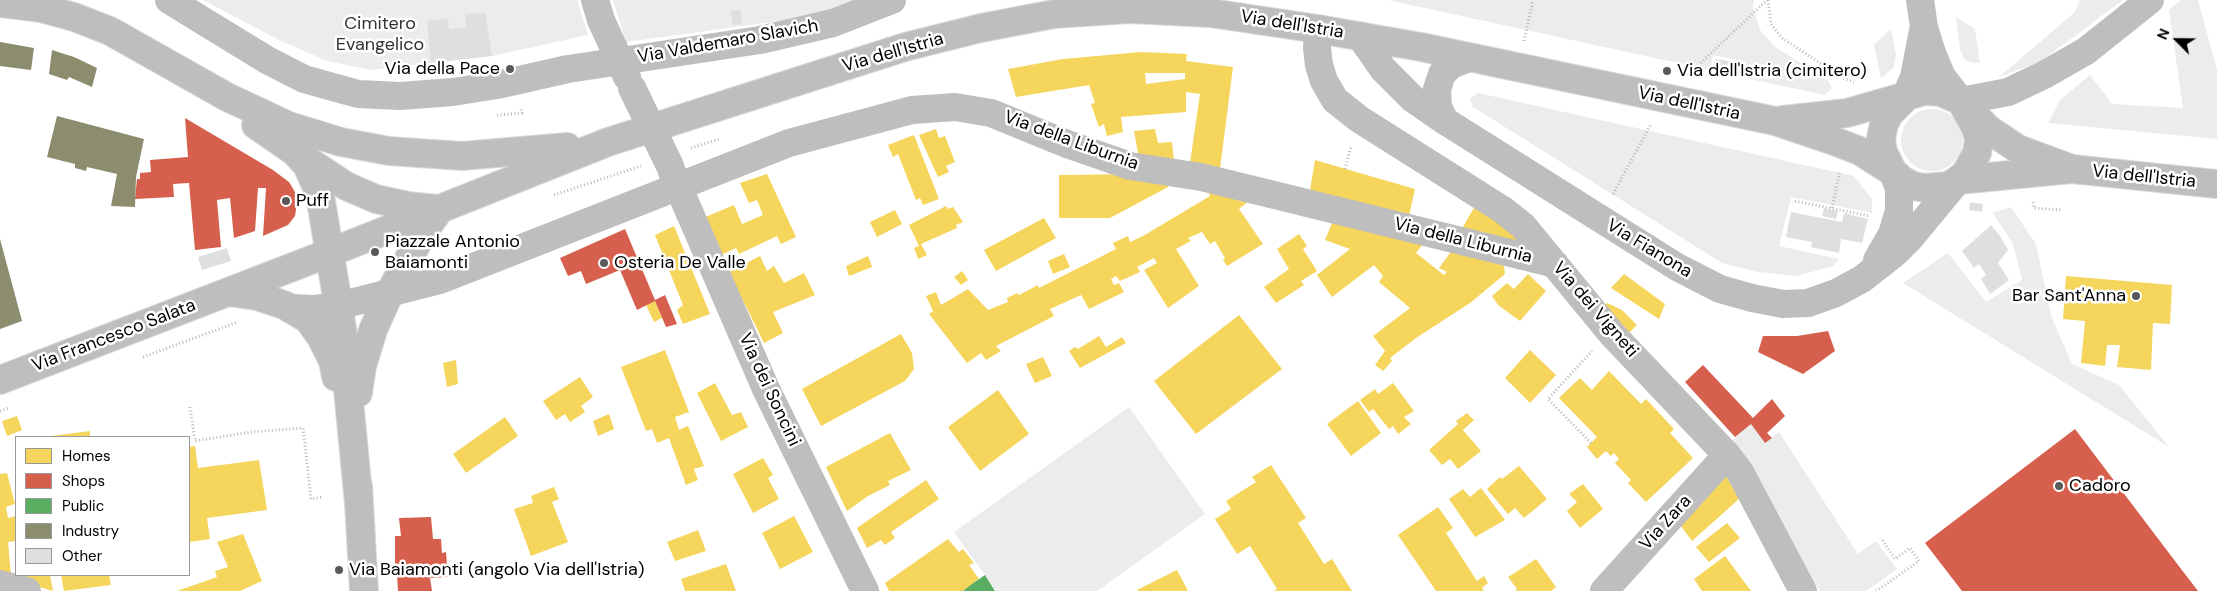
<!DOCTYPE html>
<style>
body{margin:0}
#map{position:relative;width:2217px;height:591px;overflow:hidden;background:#fff;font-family:"DM Sans",sans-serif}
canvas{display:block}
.legend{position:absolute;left:15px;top:436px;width:175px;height:140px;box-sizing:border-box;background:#fff;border:1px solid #999;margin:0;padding:6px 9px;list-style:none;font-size:15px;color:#000}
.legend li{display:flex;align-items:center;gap:10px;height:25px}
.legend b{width:25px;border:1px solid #999}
.north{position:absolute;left:2152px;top:15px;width:50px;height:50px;-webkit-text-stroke:4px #fff;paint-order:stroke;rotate:293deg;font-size:14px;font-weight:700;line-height:20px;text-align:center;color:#000}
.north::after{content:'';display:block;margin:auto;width:18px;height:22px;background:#000;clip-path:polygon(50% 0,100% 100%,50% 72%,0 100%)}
</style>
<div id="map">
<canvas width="2217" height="591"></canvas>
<ul class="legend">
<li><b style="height:14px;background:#f6d55c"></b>Homes</li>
<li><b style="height:14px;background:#d6604d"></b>Shops</li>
<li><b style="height:14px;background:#5aae61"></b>Public</li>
<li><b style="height:14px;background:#8c8c6e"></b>Industry</li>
<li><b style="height:14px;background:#dfdfdf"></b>Other</li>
</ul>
<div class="north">N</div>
</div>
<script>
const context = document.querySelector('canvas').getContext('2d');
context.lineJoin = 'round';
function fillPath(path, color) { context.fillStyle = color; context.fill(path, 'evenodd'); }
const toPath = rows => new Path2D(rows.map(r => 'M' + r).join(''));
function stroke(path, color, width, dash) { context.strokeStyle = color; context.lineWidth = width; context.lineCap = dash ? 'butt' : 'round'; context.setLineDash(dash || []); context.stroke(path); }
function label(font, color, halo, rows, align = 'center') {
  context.font = font + ' "DM Sans",sans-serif'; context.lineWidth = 5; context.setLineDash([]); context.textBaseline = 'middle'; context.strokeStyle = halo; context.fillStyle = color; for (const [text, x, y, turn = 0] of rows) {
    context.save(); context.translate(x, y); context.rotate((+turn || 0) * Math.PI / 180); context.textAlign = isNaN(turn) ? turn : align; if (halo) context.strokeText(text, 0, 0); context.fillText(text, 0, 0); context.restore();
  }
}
fillPath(toPath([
 [203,0,577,0,588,35,492,56,371,70,327,61,277,39],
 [613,0,862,0,801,18,626,42],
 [1388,0,1754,0,1753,7,1760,30,1775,47,1828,80,1832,88,1825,95,1736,76,1738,60,1713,55,1710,70],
 [2080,0,2123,0,2040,62,1999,77,2074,13],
 [2181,0,2198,0,2217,70,2217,139,2048,123,2060,100,2090,75,2112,104,2183,108,2169,10],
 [1956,17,1975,29,1980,63,1974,63,1965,60,1960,50],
 [1891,29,1896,55,1894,67,1881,78,1874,45],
 [1478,93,1854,176,1872,199,1872,213,1791,197,1779,246,1839,259,1833,266,1797,276,1759,272,1722,263,1473,107,1470,98],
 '1901 140a31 31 0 1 1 62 0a31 31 0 1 1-62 0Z',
 [2011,207,2036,244,2051,316,2072,364,2119,385,2169,447,1903,283,1948,253,1986,302,2022,280,2013,244,1993,213],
 [1129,407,1205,514,1097,591,996,591,954,532],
 [1751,424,1765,443,1779,432,1858,554,1876,541,1897,569,1866,591,1820,591,1797,557,1731,441]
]), '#ececec');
fillPath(toPath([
 [1141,52,1187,54,1186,61,1233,67,1220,169,1190,163,1200,94,1186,92,1186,112,1121,117,1123,132,1107,136,1104,124,1099,127,1091,104,1095,103,1089,85,1016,97,1008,69,1063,59],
 [1145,73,1185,73,1185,79,1146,84],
 [936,129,939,138,945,136,955,162,946,166,949,172,938,177,919,135],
 [1155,129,1158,143,1172,142,1174,160,1139,159,1134,131],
 [914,135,939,199,923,205,920,198,916,200,898,154,893,157,888,145],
 [1315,160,1415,189,1409,216,1310,190],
 [767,174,796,237,781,244,777,236,739,254,736,248,721,255,703,218,734,205,742,224,763,215,757,200,749,203,740,183],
 [1143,174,1170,177,1168,187,1110,218,1059,218,1059,175],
 [1206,187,1250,200,1239,209,1263,244,1227,266,1223,260,1225,258,1215,241,1210,244,1202,232,1188,238,1191,241,1176,249,1199,286,1168,308,1144,270,1157,263,1154,258,1137,267,1140,272,1120,281,1116,276,1111,279,1114,285,1119,283,1124,292,1089,309,1081,295,1050,309,1054,316,996,346,1001,351,986,360,981,353,967,363,929,314,933,311,926,296,936,292,941,305,968,289,988,310,1008,302,1007,298,1017,293,1019,295,1038,285,1039,288,1116,249,1113,243,1128,236,1130,242,1143,236,1210,196],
 [946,206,948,209,953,207,963,222,956,225,957,228,921,244,927,255,918,259,914,248,919,246,909,225],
 [1475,206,1518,231,1519,247,1460,232],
 [895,210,902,224,877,237,870,222],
 [1044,218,1056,238,996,271,984,250],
 [1334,218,1423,244,1416,253,1444,275,1447,272,1439,268,1453,249,1480,255,1504,266,1505,274,1470,303,1416,338,1390,358,1392,361,1383,371,1375,365,1385,351,1373,336,1410,308,1379,282,1383,276,1374,265,1332,297,1317,275,1350,249,1325,240],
 [674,226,710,314,683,324,677,310,683,305,655,235],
 [1299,234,1307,246,1303,249,1317,271,1301,281,1304,285,1276,303,1264,287,1289,269,1277,249],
 [1064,254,1070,267,1053,274,1048,261],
 [760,256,767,271,774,266,784,283,804,273,815,295,773,312,783,333,764,343,729,272],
 [868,256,872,267,849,276,846,266],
 [962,271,968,280,961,285,954,277],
 [1528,274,1546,291,1520,321,1498,305,1492,296,1507,283,1514,289],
 [1624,274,1665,304,1659,319,1611,288],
 [2066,276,2172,285,2170,324,2153,323,2151,370,2117,367,2120,345,2107,345,2105,366,2081,363,2085,321,2063,319],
 [655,301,662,318,654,322,646,305],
 [1607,303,1622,310,1637,325,1627,335,1600,309],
 [1239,315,1282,369,1196,434,1154,381],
 [901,334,912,353,914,369,905,381,821,426,802,389],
 [1099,336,1106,347,1122,337,1126,343,1080,368,1069,351,1075,347,1078,349],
 [665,350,689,412,675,417,679,430,688,426,704,466,694,469,698,480,686,485,669,438,657,443,652,429,646,431,621,367],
 [1530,350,1556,375,1530,403,1505,378],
 [1043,357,1052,376,1035,383,1026,364],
 [456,360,458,384,447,387,443,363],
 [1609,371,1641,404,1646,399,1674,429,1670,433,1693,458,1646,502,1628,483,1631,480,1615,463,1619,459,1614,453,1611,456,1606,451,1597,459,1587,447,1597,437,1559,398,1580,378,1592,390],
 [580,377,593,397,581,406,585,412,570,422,565,414,556,420,543,401],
 [715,383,732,415,741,412,748,427,721,441,697,393],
 [1393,383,1414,411,1404,417,1411,424,1398,434,1393,426,1389,429,1373,409,1369,412,1360,400,1375,389,1378,394],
 [998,390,1029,434,980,471,948,427],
 [1358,401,1381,433,1351,456,1327,424],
 [1467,413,1474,420,1463,430,1481,451,1458,469,1450,459,1442,465,1429,450,1458,424,1456,421],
 [609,414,614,429,598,436,593,421],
 [17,416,22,430,7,436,2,421],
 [505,417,518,436,466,473,453,454],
 [90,431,90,437,51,437,51,436],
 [890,433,911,470,888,481,890,485,868,496,847,511,826,467],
 [195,446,198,468,259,460,267,510,207,518,210,539,189,542,189,447],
 [763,458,773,475,768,478,779,499,753,513,733,474],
 [1271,465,1306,518,1298,523,1324,564,1332,559,1352,591,1274,591,1277,589,1250,546,1237,554,1215,519,1231,509,1226,501,1256,482,1252,477],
 [1519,466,1547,499,1524,518,1515,508,1508,514,1487,489,1500,477,1502,479],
 [7,473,15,504,6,507,8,518,16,516,16,541,8,542,11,576,0,573,0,474],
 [1725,474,1739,499,1692,541,1678,522],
 [926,480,939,499,891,532,895,538,885,545,881,540,867,548,857,528],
 [1583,484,1603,509,1580,528,1567,511,1577,502,1569,494],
 [554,487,559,499,552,502,568,542,531,556,514,509,533,503,531,496],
 [1481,488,1505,520,1475,537,1449,499,1463,489,1470,497],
 [1438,507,1453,528,1446,533,1477,581,1484,576,1488,583,1482,588,1484,591,1436,591,1398,535],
 [794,516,813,552,780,569,762,533],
 [1727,523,1740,538,1709,562,1696,547],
 [698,530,706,551,675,561,667,542],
 [243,534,262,581,240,591,177,591,217,577,215,571,228,567,217,542],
 [948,539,959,552,963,549,974,563,969,565,979,579,963,591,889,591,885,583],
 [1725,556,1751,591,1702,591,1694,579],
 [1536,559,1556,587,1551,591,1515,591,1517,589,1508,577],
 [726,564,736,591,685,591,681,579],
 [1177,570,1188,591,1138,591,1137,590],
 [19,575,50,575,53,591,19,581],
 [61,575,109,575,111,585,64,591]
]), '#f6d55c');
fillPath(toPath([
 [185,118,273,170,289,182,298,197,295,216,288,225,263,236,266,188,258,188,255,231,234,238,230,198,217,200,221,247,195,250,189,183,173,184,174,197,135,199,137,179,140,179,140,173,151,172,150,160,188,157],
 [625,229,655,300,665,295,677,324,666,327,655,301,637,310,620,270,586,284,581,271,568,276,560,258],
 [1828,331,1835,351,1803,374,1758,352,1763,336,1797,336],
 [1703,365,1753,418,1772,399,1785,416,1767,433,1772,438,1765,443,1751,424,1735,437,1685,382],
 [2075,429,2175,561,2198,591,1962,591,1925,543],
 [431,517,433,539,441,539,442,553,446,552,448,577,430,578,432,591,398,591,397,575,403,575,401,564,395,564,395,536,401,536,399,518]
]), '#d6604d');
fillPath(toPath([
 [985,575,995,591,963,591,972,584]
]), '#5aae61');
fillPath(toPath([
 [0,42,34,48,31,70,0,66],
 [52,50,74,57,97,68,92,87,69,77,67,80,49,74],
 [57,116,144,139,136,177,135,207,111,206,117,174,87,167,86,171,75,168,75,164,47,157],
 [0,239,22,321,0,329]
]), '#8c8c6e');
fillPath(toPath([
 [740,10,742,24,733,25,731,11],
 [485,13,492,56,431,63,427,21,448,18,449,29,466,27,465,14],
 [1716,59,1734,62,1732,75,1714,72],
 [1970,202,1983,204,1982,212,1969,210],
 [1824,208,1838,211,1836,219,1822,216],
 [1791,212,1842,222,1844,213,1868,219,1862,243,1841,239,1839,253,1811,247,1812,242,1786,237],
 [1991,225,2000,236,2008,250,1998,263,2009,280,1990,294,1981,279,1986,275,1979,264,1974,268,1962,251],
 [227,248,231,261,202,270,198,257]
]), '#dfdfdf');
const major = toPath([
 [0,3,41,8,74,17,110,31,227,97,289,126,341,142,389,151,462,156,567,147],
 [1783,120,1847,113,1924,91,1941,92,1961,101,1988,129,2018,149,2072,169],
 [256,125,295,152,307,165,320,195,342,328,359,504],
 [302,157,346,186,376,199,408,206,437,209],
 [1893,172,1883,152,1881,138,1884,124,1889,114,1905,98],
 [1958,180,2072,169,2217,184],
 [228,292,257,296,284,305,308,319,321,337,333,361,336,377],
 [0,380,329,253,608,142,905,47,981,28,1054,14,1130,9,1210,13,1318,29,1421,47,1775,121,1834,141,1860,151,1893,172,1902,180,1913,186,1925,188,1948,186,1958,180,1966,173,1977,153,1979,139,1976,128,1961,101],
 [358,393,362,366,373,330,389,294,424,231,440,209],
 [358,486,364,591]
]);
stroke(major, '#dbdbdb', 30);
stroke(toPath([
 [1768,0,1771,24,1782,38,1841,77,1854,82],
 [1524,41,1533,0],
 [1688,75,1767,0],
 [497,115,522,113,521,107],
 [691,148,719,139],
 [1345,169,1351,146],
 [1613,194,1651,124],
 [554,195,641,166],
 [1795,201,1870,216],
 [2033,202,2034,208,2062,210],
 [1832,208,1840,171],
 [143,357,238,322],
 [190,407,195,441,251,432,303,428,311,499,323,497],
 [0,411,9,408],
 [1591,443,1548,399,1592,351],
 [1876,591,1919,561,1910,548,1895,559,1881,538]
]), '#b9b9b9', 3, [1, 2.5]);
stroke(toPath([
 [169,0,267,60,304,79,358,94,400,96,453,92,497,85,568,69,760,40,833,23,892,0],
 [595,0,601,20,627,77],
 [1920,0,1924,27,1932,53,1942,77,1961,101,2008,92,2044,75,2086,51,2150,0],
 [1318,29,1317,48,1319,65,1324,81,1335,100,1359,119,1503,210,1523,226,1612,334,1727,455,1740,472,1803,591],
 [1360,36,1383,69,1413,99,1445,121,1677,267,1720,289,1752,298,1783,304,1808,303,1836,293,1862,279,1895,253,1910,238,1958,180],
 [1905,98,1914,77,1923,31],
 [1445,121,1438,107,1437,89,1442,74,1451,65,1469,58],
 [672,172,766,389,865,591],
 [1877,260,1892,234,1899,211,1899,189,1893,172],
 [293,308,315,309,338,306,440,280,789,143,912,110,955,107,991,113,1067,144,1130,166,1201,177,1555,264],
 [0,584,27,591],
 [1604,591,1727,455]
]), '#bebebe', 28);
stroke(major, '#bebebe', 28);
stroke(toPath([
 [632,88,670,166]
]), '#bebebe', 28);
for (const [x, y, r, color] of [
 [510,69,5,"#595959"],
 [1667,71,5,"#595959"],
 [286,201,5,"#595959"],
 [375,252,5,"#595959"],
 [604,263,5,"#595959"],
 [2136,296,5,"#595959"],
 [2059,486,5,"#595959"],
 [339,570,5,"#595959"]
]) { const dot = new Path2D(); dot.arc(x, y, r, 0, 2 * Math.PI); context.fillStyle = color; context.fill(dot); stroke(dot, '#fff', 2); }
label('18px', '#333', '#fff', [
 ["Cimitero",380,24],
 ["Evangelico",380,45]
]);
label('18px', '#000', '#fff', [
 ["Via dell'Istria",1292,25,9],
 ["Via Valdemaro Slavich",728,42,-10],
 ["Via dell'Istria",893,53,-16],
 ["Via dell'Istria",1689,104,12],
 ["Via della Liburnia",1071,141,20],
 ["Via dell'Istria",2144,177,6],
 ["Via della Liburnia",1463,241,14],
 ["Via Fianona",1649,249,31],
 ["Via dei Vigneti",1595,310,49],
 ["Via Francesco Salata",114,336,-21],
 ["Via dei Soncini",769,390,65],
 ["Via Zara",1666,523,-48]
]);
label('18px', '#000', '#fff', [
 ["Via della Pace",500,69,"right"],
 ["Via dell'Istria (cimitero)",1677,71],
 ["Puff",296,201],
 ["Piazzale Antonio",385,242],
 ["Baiamonti",385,263],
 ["Osteria De Valle",614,263],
 ["Bar Sant'Anna",2126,296,"right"],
 ["Cadoro",2069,486],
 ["Via Baiamonti (angolo Via dell'Istria)",349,570]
], 'left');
</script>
